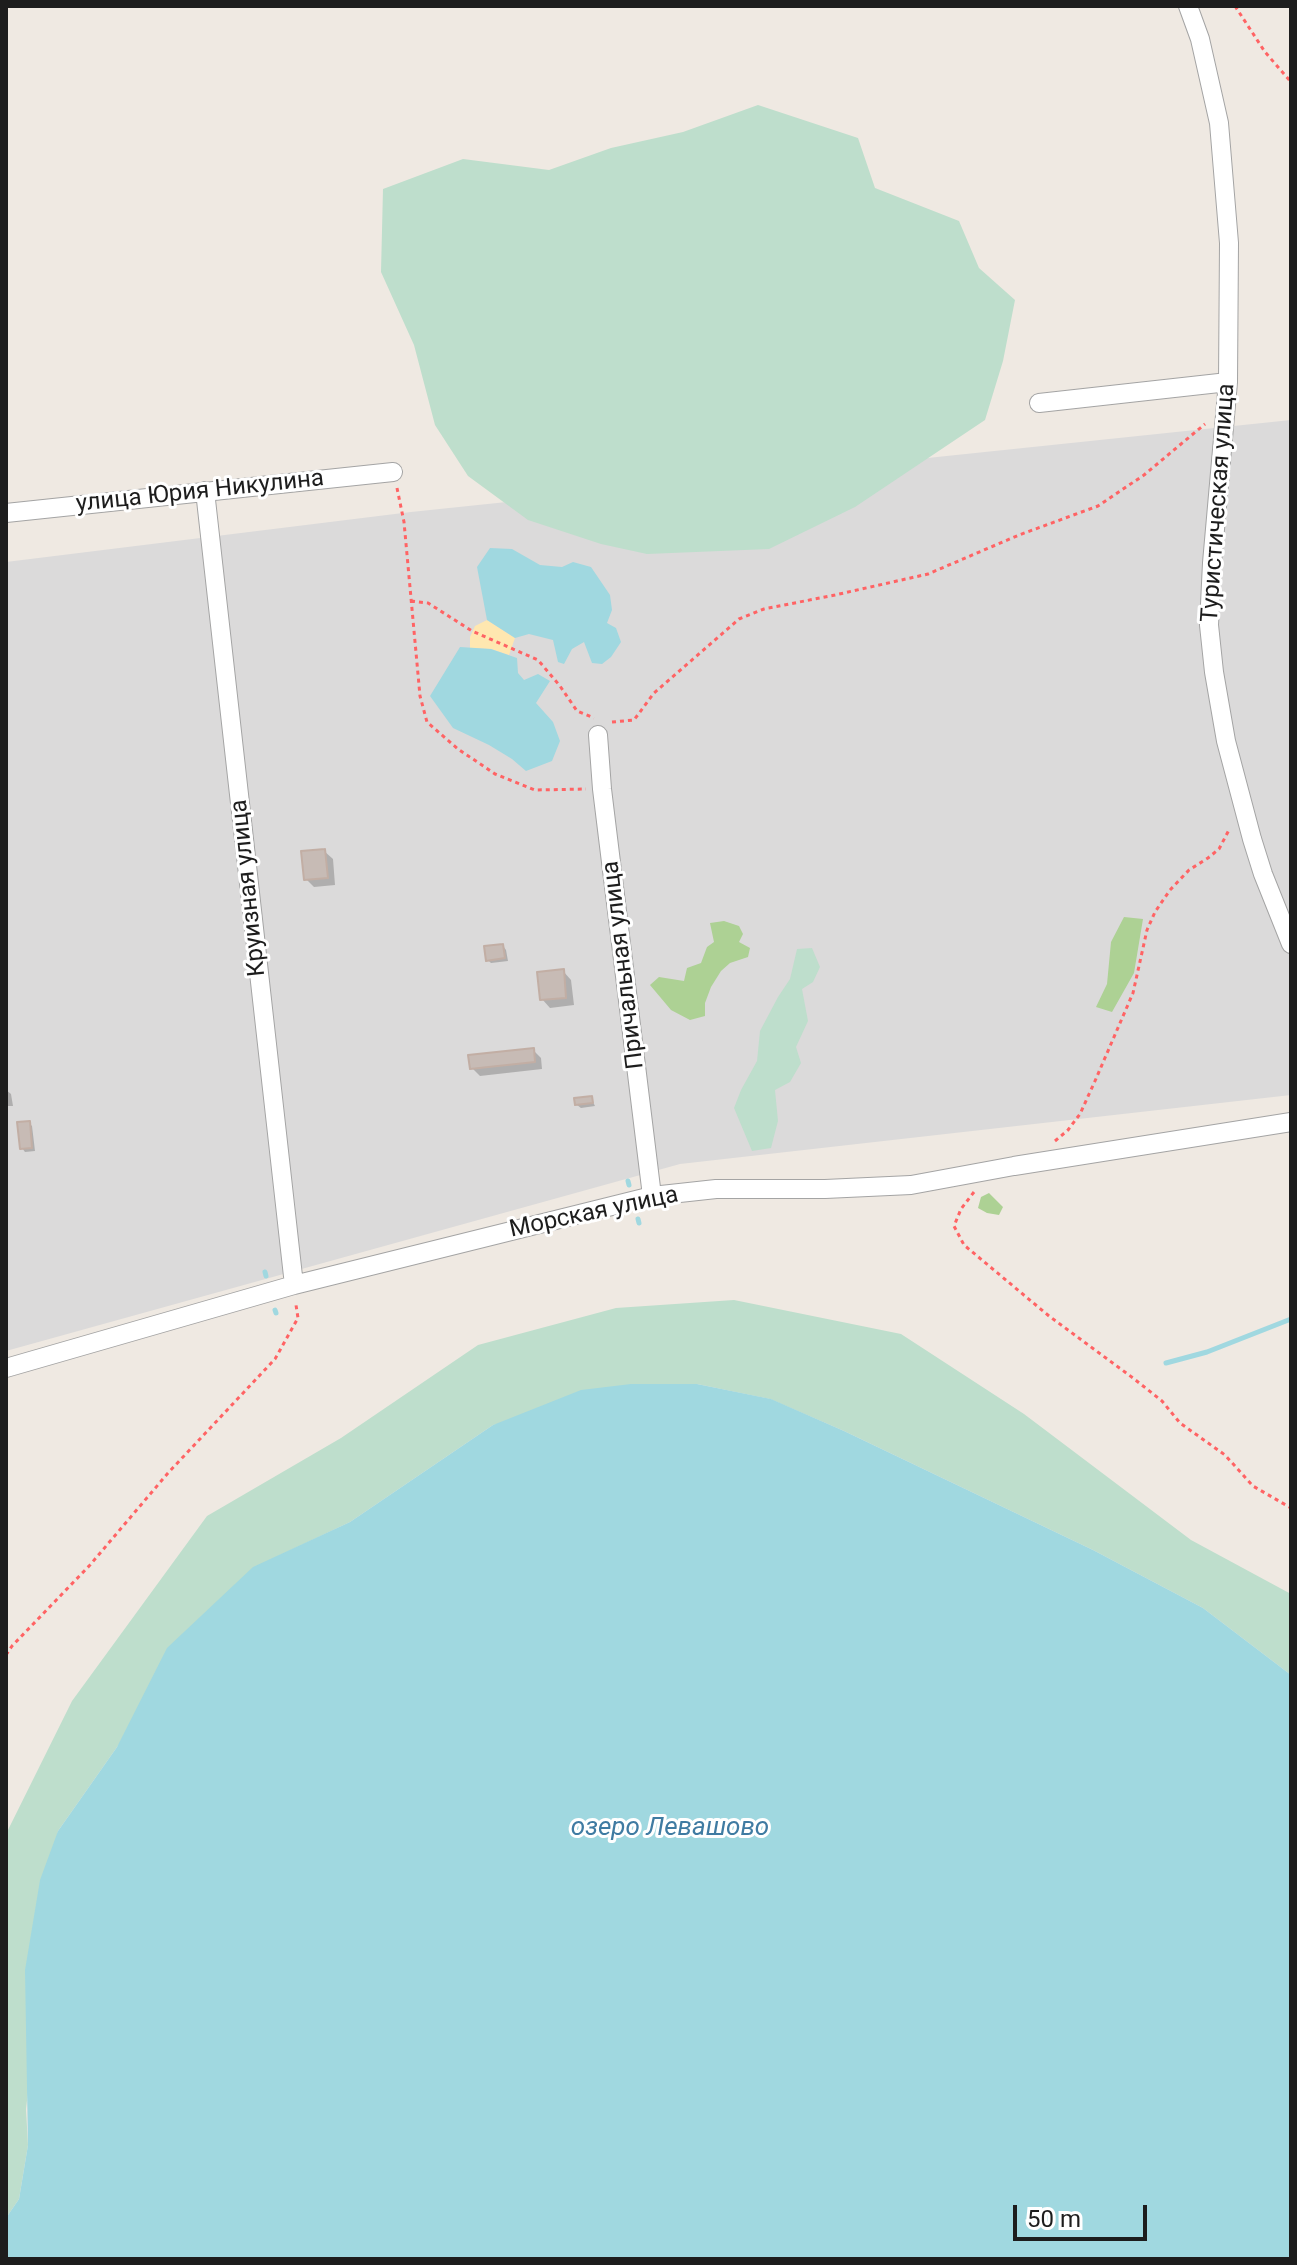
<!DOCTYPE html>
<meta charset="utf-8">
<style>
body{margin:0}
#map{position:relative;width:1297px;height:2265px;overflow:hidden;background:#efe9e2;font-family:Roboto,sans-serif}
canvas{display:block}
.frame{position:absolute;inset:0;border:8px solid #1d1d1d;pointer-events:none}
.scale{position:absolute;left:1013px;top:2205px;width:134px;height:36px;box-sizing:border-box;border:4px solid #1d1d1d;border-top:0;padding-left:10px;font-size:24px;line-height:28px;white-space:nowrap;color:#1d1d1d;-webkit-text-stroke:6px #fff;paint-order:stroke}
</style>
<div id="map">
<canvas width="1297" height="2265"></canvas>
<div class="frame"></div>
<div class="scale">50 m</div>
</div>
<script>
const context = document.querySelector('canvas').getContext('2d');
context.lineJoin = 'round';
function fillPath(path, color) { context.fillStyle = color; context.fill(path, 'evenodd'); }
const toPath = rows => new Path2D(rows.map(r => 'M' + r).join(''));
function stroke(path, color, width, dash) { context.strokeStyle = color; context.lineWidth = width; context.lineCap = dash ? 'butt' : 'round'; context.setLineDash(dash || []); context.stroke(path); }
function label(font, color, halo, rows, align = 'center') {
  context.font = font + ' Roboto,sans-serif'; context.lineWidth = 6; context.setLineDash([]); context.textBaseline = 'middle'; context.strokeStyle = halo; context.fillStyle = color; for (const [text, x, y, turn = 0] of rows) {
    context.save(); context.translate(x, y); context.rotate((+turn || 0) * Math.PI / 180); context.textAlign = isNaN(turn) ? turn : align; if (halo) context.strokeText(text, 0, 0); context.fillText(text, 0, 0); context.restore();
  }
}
fillPath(toPath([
 [1291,420,1291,1095,680,1164,6,1351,6,562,411,512]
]), '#dbdada');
fillPath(toPath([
 [1124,917,1143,919,1134,973,1112,1012,1096,1007,1107,984,1111,942],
 [724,921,739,926,743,934,739,942,750,948,748,957,730,963,721,971,711,987,705,1003,705,1016,690,1020,671,1010,650,985,659,977,684,981,687,968,701,963,707,947,714,942,710,923],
 [989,1193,1003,1207,999,1215,987,1213,978,1208,981,1197]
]), '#add194');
fillPath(toPath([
 [758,105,858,138,875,188,959,221,979,268,1015,300,1003,361,985,420,855,507,769,549,647,554,601,544,528,520,468,476,435,425,414,345,381,272,383,189,463,159,549,170,611,148,683,132],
 [812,948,820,967,813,982,802,989,808,1021,796,1047,801,1063,790,1082,775,1090,778,1121,771,1148,752,1151,734,1108,741,1090,757,1061,760,1031,778,997,790,979,797,949],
 [734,1300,901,1334,1024,1414,1191,1540,1291,1594,1291,1675,1203,1608,1093,1550,844,1431,770,1399,697,1384,493,1425,350,1522,253,1568,117,1747,58,1831,26,2109,28,2145,19,2199,6,2218,6,1834,72,1701,207,1516,341,1438,478,1345,616,1308]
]), '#bedecc');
fillPath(toPath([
 [487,620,515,638,509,655,491,649,470,648,470,637,475,626]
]), '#ffe7b0');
fillPath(toPath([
 [490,548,512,549,540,565,562,567,573,562,591,567,610,595,612,610,607,623,616,628,621,642,611,657,602,664,592,663,584,642,572,649,564,664,558,662,553,640,529,634,515,638,487,620,477,567],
 [460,647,491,649,517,658,518,673,524,680,538,674,550,681,536,703,553,722,560,741,552,761,526,771,512,759,489,745,453,728,430,696],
 [631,1384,697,1384,771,1399,844,1431,1093,1550,1203,1608,1291,1675,1291,2259,6,2259,6,2218,19,2199,28,2145,25,1970,40,1880,58,1831,117,1747,167,1648,253,1567,350,1522,493,1425,581,1390]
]), '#a0d8e0');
fillPath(toPath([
 [324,851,333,859,335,885,314,887,306,879],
 [503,946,506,950,508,961,491,963,488,960],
 [563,971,571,980,574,1005,550,1008,542,999],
 [533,1050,541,1058,542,1069,480,1076,472,1068],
 [6,1090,11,1094,13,1106,6,1106],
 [591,1098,595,1106,581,1108,577,1105],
 [29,1123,32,1126,35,1151,25,1152,22,1148]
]), '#0003');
stroke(toPath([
 [628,1181,629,1185],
 [638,1219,639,1223],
 [265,1272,266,1276],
 [275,1310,276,1313],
 [1166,1363,1207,1352,1291,1319]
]), '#a0d8e0', 5);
const building = toPath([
 [325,849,328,878,304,880,301,851,325,849],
 [503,944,505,958,486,961,484,946,503,944],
 [564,969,566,998,540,1000,537,972,564,969],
 [534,1048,535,1062,470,1069,468,1055,534,1048],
 [592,1096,593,1103,575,1105,574,1098,592,1096],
 [30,1121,32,1148,20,1149,17,1122,30,1121]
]);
fillPath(building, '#c7bbb5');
stroke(building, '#c2aea4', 2);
const street = toPath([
 [1188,6,1200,39,1219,123,1229,243,1228,382,1212,563,1209,625,1214,672,1226,741,1252,839,1263,874,1291,944],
 [1039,403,1228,382],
 [205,491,294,1285],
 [6,513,393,472],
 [598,735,602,789,652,1196],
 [6,1368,294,1285,652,1196,716,1189,825,1189,911,1185,1014,1166,1291,1122]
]);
stroke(street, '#a4a4a4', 20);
stroke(toPath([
 [1235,6,1265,52,1291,82],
 [397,488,404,522,420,696,427,722,458,749,495,774,535,790,586,789],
 [411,601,428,603,472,631,538,660,560,686,577,711,594,718],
 [612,722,634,720,654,693,739,619,764,609,835,595,928,574,1019,535,1098,506,1144,475,1205,424],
 [1055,1141,1068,1130,1080,1114,1095,1081,1133,993,1147,930,1155,912,1170,890,1189,870,1208,858,1219,849,1230,828],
 [974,1192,961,1209,954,1226,964,1245,1049,1316,1133,1378,1162,1401,1180,1423,1225,1455,1253,1486,1291,1508],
 [6,1655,12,1646,90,1565,168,1473,275,1359,298,1318,296,1305]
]), '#ff6364', 3, [4, 4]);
stroke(street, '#fff', 18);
label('24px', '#1d1d1d', '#fff', [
 ["улица Юрия Никулина",200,492,-6],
 ["Туристическая улица",1219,503,-86],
 ["Круизная улица",249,888,-96],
 ["Причальная улица",624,965,-97],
 ["Морская улица",594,1213,-12]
]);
label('italic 26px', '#3f7ba2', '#fff', [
 ["озеро Левашово",670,1828]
]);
</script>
